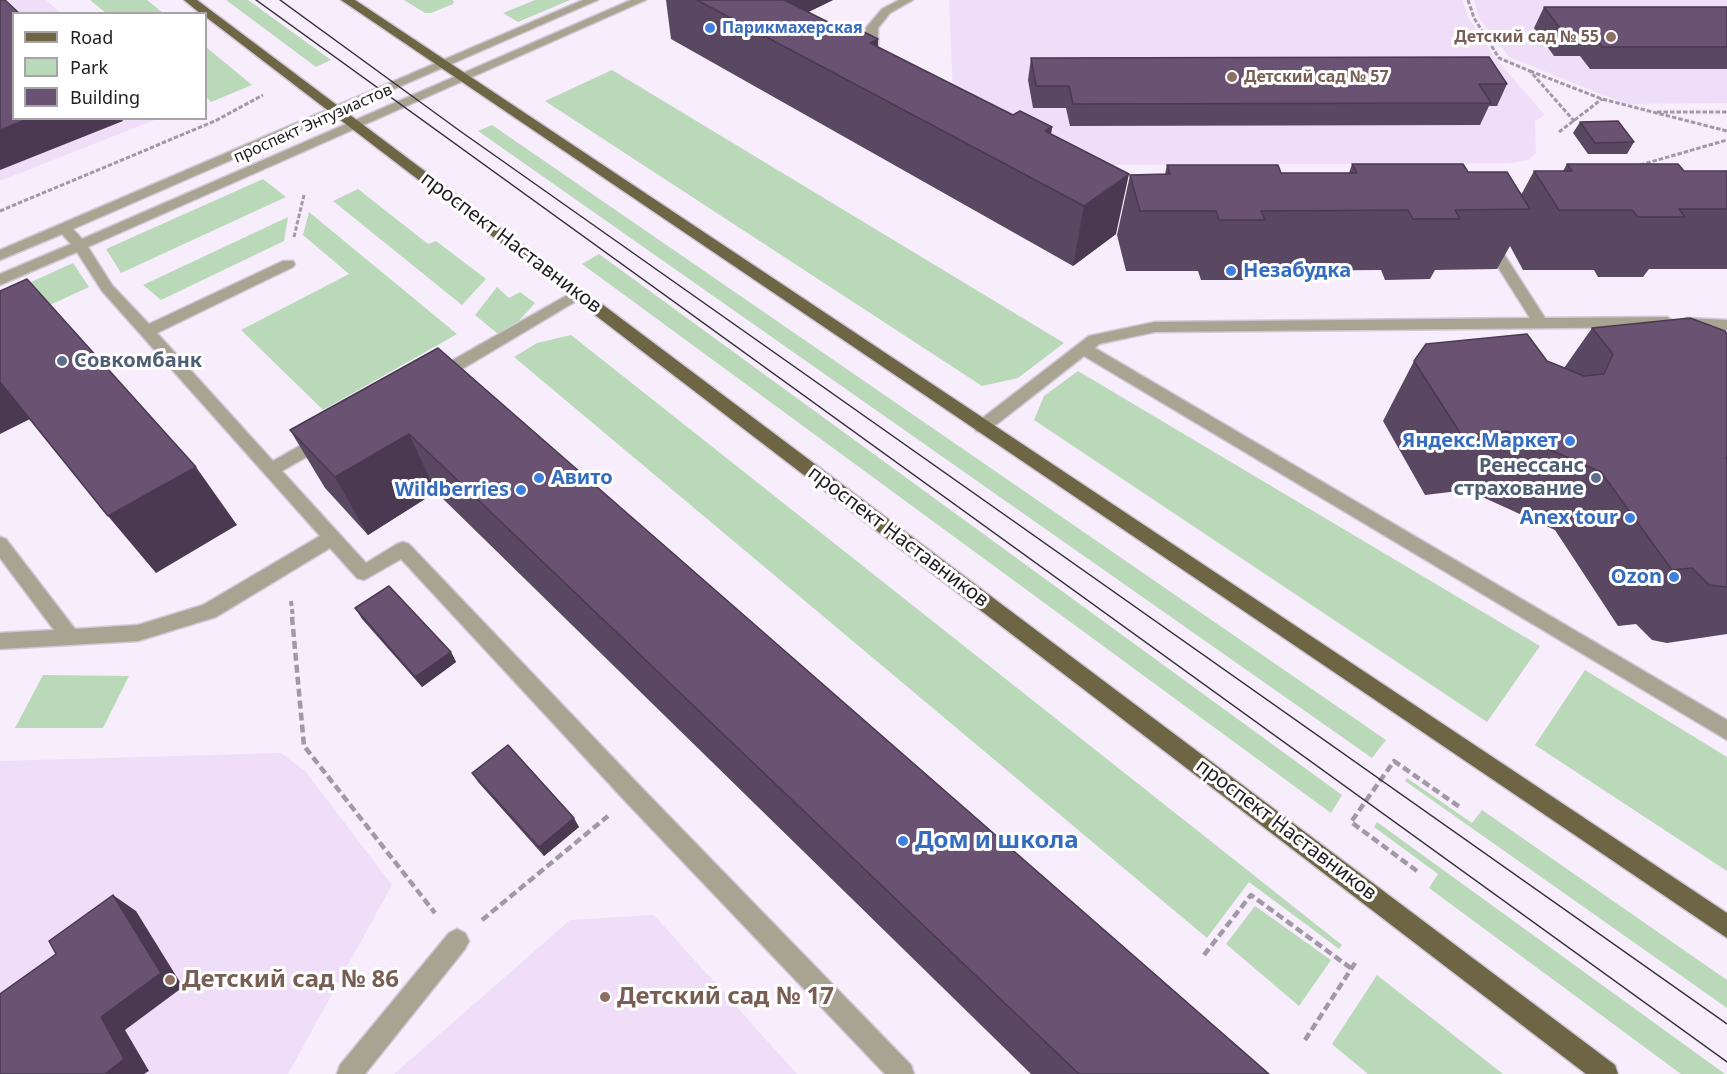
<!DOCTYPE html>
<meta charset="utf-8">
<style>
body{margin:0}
#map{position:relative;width:1727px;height:1074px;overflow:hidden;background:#f8edfd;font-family:"Noto Sans",sans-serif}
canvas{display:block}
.legend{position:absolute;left:12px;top:12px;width:195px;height:108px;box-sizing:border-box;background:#fff;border:2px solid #a6a4a7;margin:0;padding:8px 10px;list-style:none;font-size:18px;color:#211c23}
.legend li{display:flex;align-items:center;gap:12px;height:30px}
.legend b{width:30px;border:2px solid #a6a4a7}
</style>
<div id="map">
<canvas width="1727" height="1074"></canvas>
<ul class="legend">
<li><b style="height:8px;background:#6e6544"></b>Road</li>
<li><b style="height:16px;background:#b9d9b9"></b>Park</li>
<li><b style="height:16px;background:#695272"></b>Building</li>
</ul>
</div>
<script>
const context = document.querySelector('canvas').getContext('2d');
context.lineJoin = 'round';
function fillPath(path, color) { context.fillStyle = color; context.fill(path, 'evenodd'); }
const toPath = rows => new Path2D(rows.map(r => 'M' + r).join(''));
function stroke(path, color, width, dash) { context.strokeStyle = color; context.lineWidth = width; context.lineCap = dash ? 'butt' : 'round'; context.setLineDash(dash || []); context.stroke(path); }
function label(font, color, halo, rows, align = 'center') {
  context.font = font + ' "Noto Sans",sans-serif'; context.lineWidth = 6; context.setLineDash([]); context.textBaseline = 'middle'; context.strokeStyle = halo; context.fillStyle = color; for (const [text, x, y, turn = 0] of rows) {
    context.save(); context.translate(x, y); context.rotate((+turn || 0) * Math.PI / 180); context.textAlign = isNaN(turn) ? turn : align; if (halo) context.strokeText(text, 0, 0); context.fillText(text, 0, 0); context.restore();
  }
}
fillPath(toPath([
 [0,0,46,0,61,13,14,14,14,118,157,119,0,181],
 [949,0,1462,0,1468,17,1496,59,1545,115,1535,121,1536,153,1528,160,1513,163,1097,165,953,94],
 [1474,0,1727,0,1727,103,1626,104,1509,57,1479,18],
 [281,753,306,772,392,885,288,1074,0,1074,0,761],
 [654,915,797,1074,394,1074,570,920]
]), '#f0def8');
fillPath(toPath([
 [90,0,147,0,163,13,106,13],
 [226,0,248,0,331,60,316,67],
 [404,0,452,0,454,1,453,4,431,13,425,13],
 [535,0,570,0,518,22,503,13],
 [206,47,252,85,211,102,206,97],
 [612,70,1064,343,1018,378,982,386,545,101],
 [492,125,1386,740,1372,758,478,131],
 [263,179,286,197,121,273,106,249],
 [358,189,428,244,436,241,486,279,462,305,333,201],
 [309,212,457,334,323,410,241,330,349,274,303,235],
 [288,217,284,241,161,300,143,285],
 [599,254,1342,795,1331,813,582,264],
 [73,263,89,287,0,328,0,296],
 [497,287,509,298,520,292,535,303,519,321,498,334,475,315],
 [571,335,1342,945,1339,949,1249,882,1207,938,514,357,537,343],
 [1078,371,1540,646,1487,722,1034,420,1044,396],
 [1585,670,1727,757,1727,871,1535,745],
 [43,675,129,676,103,728,15,728],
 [1407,778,1472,823,1482,810,1727,980,1727,1008,1405,781],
 [1377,822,1725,1074,1681,1074,1429,888,1438,874,1374,827],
 [1255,906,1331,960,1299,1006,1226,944],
 [1377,975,1503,1074,1368,1074,1332,1044]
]), '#b9d9b9');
const minor = toPath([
 [583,0,598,0,73,229,82,239,631,0,646,0,88,247,112,285,149,324,283,261,293,261,295,264,293,267,157,333,273,461,317,436,323,434,329,436,331,440,329,444,282,471,366,563,397,544,403,542,409,544,642,788,911,1065,914,1074,885,1074,626,802,401,559,364,580,357,578,330,548,216,617,138,641,0,649,0,633,54,630,0,558,0,537,6,539,75,629,138,625,203,605,320,536,102,291,77,252,0,285,0,274,71,244,62,234,0,260,0,250,583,0],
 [899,0,913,0,890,13,878,28,878,48,885,57,879,61,875,60,866,49,866,28,882,9,899,0],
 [1488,236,1493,237,1545,318,1667,317,1675,322,1667,327,1155,332,1099,344,1095,348,1727,720,1727,740,1084,356,988,431,982,433,976,431,974,427,976,423,1089,336,1155,322,1530,318,1481,240,1488,236],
 [578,289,583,291,585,294,583,297,442,381,430,381,428,377,430,373,578,289],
 [1687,318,1727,320,1727,330,1682,327,1679,323,1687,318],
 [457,929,465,933,469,941,465,949,365,1074,337,1074,340,1065,449,933,457,929]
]);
const major = toPath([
 [184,0,197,0,1615,1065,1618,1074,1586,1074,206,17,206,14,201,14,184,0],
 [341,0,355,0,1727,913,1727,938,341,0]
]);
stroke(minor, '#d1c7d6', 3);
stroke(major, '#d1c7d6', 3);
stroke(toPath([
 [1468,0,1474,18,1499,58,1530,71,1575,122],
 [1530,71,1602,99,1727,131],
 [1657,112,1727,112],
 [1559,132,1602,99],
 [1640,165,1727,140],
 [0,211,215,121,263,95],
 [294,237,304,195]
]), '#a299a6', 3, [4.5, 2]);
stroke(toPath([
 [291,601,293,618]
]), '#a299a6', 4, [5, 3]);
stroke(toPath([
 [292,617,304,746,435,913],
 [1417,871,1351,822,1394,761,1461,808],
 [482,920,608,816],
 [1204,955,1251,895,1352,969],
 [1305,1040,1357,960]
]), '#a299a6', 4.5, [8, 4]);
fillPath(minor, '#a9a492');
fillPath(major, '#6e6544');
stroke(toPath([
 [256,0,1727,1062],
 [280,0,460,131,1727,1024]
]), '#373239', 1.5);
fillPath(toPath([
 [666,0,833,0,808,12,1013,115,1052,127,1051,134,1116,234,1073,266,671,39],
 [1544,7,1727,7,1727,69,1590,69,1580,56,1554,56,1534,28],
 [1031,58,1507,84,1497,106,1489,106,1480,125,1070,126,1066,108,1033,108,1028,80],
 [1580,122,1634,142,1627,154,1588,154,1573,133],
 [1352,164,1468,172,1521,195,1534,171,1563,171,1567,164,1684,171,1727,171,1727,269,1649,269,1643,277,1598,277,1594,270,1523,270,1510,246,1497,269,1435,270,1430,279,1385,280,1381,270,1248,271,1245,280,1201,280,1198,271,1126,271,1117,235,1130,175,1165,174,1167,165,1281,173,1349,173],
 [1592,328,1727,334,1727,634,1667,643,1652,640,1636,624,1618,626,1555,530,1467,490,1425,495,1383,421,1414,361,1547,361,1564,368],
 [438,348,1269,1074,1031,1074,436,492,368,535,325,488,290,430],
 [355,608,451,652,456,662,422,687,362,619],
 [472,773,579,827,544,856,478,782]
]), '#5a4762');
fillPath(toPath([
 [743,0,833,0,772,30],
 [878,39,877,96,870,43],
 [30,118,121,118,123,121,0,170,0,130],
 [1052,127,1043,184,1045,131],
 [1129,174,1116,234,1073,266,1084,206],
 [0,381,32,418,0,434],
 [409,434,436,492,368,535,335,477],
 [196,467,237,525,156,573,108,516],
 [451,652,456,662,422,687,415,677],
 [574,818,579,827,544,856,539,847],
 [113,895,136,911,183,987,125,1030,149,1071,144,1074,105,1074,101,1017]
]), '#4a3950');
const building = toPath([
 [0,0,5,0,20,14,14,14,14,118,30,118,0,130,0,0],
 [697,0,784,0,844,30,852,26,878,39,870,43,1013,115,1020,111,1052,127,1045,131,1129,174,1084,206,697,0],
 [1544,7,1727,7,1727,47,1602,47,1592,35,1565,35,1544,7],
 [1489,57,1507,84,1479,84,1491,103,1073,104,1069,86,1036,86,1031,58,1489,57],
 [1618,121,1634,142,1595,143,1580,122,1618,121],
 [1352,164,1463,164,1468,172,1507,172,1530,209,1455,210,1460,219,1413,219,1408,210,1261,211,1265,220,1219,220,1216,211,1140,211,1130,175,1170,174,1167,165,1278,165,1281,173,1357,173,1352,164],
 [1567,164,1678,164,1684,171,1727,171,1727,209,1679,209,1685,217,1638,217,1632,210,1559,210,1534,171,1572,171,1567,164],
 [27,279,196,467,108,516,0,382,0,291,27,279],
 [1690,318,1725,331,1727,334,1727,456,1726,458,1727,459,1727,587,1709,585,1692,568,1672,570,1601,472,1507,431,1462,436,1414,361,1426,344,1527,334,1547,361,1584,376,1604,374,1613,354,1592,328,1690,318],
 [438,348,1269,1074,1079,1074,409,434,335,477,290,430,438,348],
 [389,586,451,652,415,677,355,608,389,586],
 [508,745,574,818,539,847,472,773,508,745],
 [113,895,161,973,101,1017,124,1059,105,1074,0,1074,0,994,56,954,49,941,113,895]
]);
fillPath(building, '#695272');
stroke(building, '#4a3950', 1.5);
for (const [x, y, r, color] of [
 [710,28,6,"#3f7fe0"],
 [1611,37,6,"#8d6e63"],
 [1232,77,6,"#8d6e63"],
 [1231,271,6,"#3f7fe0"],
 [62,361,6,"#5c6f8a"],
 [1570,441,6,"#3f7fe0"],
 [539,478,6,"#3f7fe0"],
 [1596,478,6,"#5c6f8a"],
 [521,490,6,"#3f7fe0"],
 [1630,518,6,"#3f7fe0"],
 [1674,577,6,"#3f7fe0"],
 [903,841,6,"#3f7fe0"],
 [170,980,6,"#8d6e63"],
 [605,997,6,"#8d6e63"]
]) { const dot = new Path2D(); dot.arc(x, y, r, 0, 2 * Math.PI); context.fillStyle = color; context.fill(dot); stroke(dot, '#fff', 2); }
label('bold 16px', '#366cbe', '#fff', [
 ["Парикмахерская",722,28]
], 'left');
label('bold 16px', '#785e54', '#fff', [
 ["Детский сад № 55",1599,37],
 ["Детский сад № 57",1244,77,"left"]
], 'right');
label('16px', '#211c23', '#fff', [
 ["проспект Энтузиастов",313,124,-24]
]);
label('20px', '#211c23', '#fff', [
 ["проспект Наставников",511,243,37],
 ["проспект Наставников",898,537,37],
 ["проспект Наставников",1286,830,37]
]);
label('bold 20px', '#366cbe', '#fff', [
 ["Незабудка",1243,271,"left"],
 ["Яндекс.Маркет",1558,441],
 ["Авито",551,478,"left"],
 ["Wildberries",509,490],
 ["Anex tour",1618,518],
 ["Ozon",1662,577]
], 'right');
label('bold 20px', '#4e5e75', '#fff', [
 ["Совкомбанк",74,361],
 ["Ренессанс",1584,466,"right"],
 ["страхование",1584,489,"right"]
], 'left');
label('bold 24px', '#366cbe', '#fff', [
 ["Дом и школа",915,841]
], 'left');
label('bold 24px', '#785e54', '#fff', [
 ["Детский сад № 86",182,980],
 ["Детский сад № 17",617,997]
], 'left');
</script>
